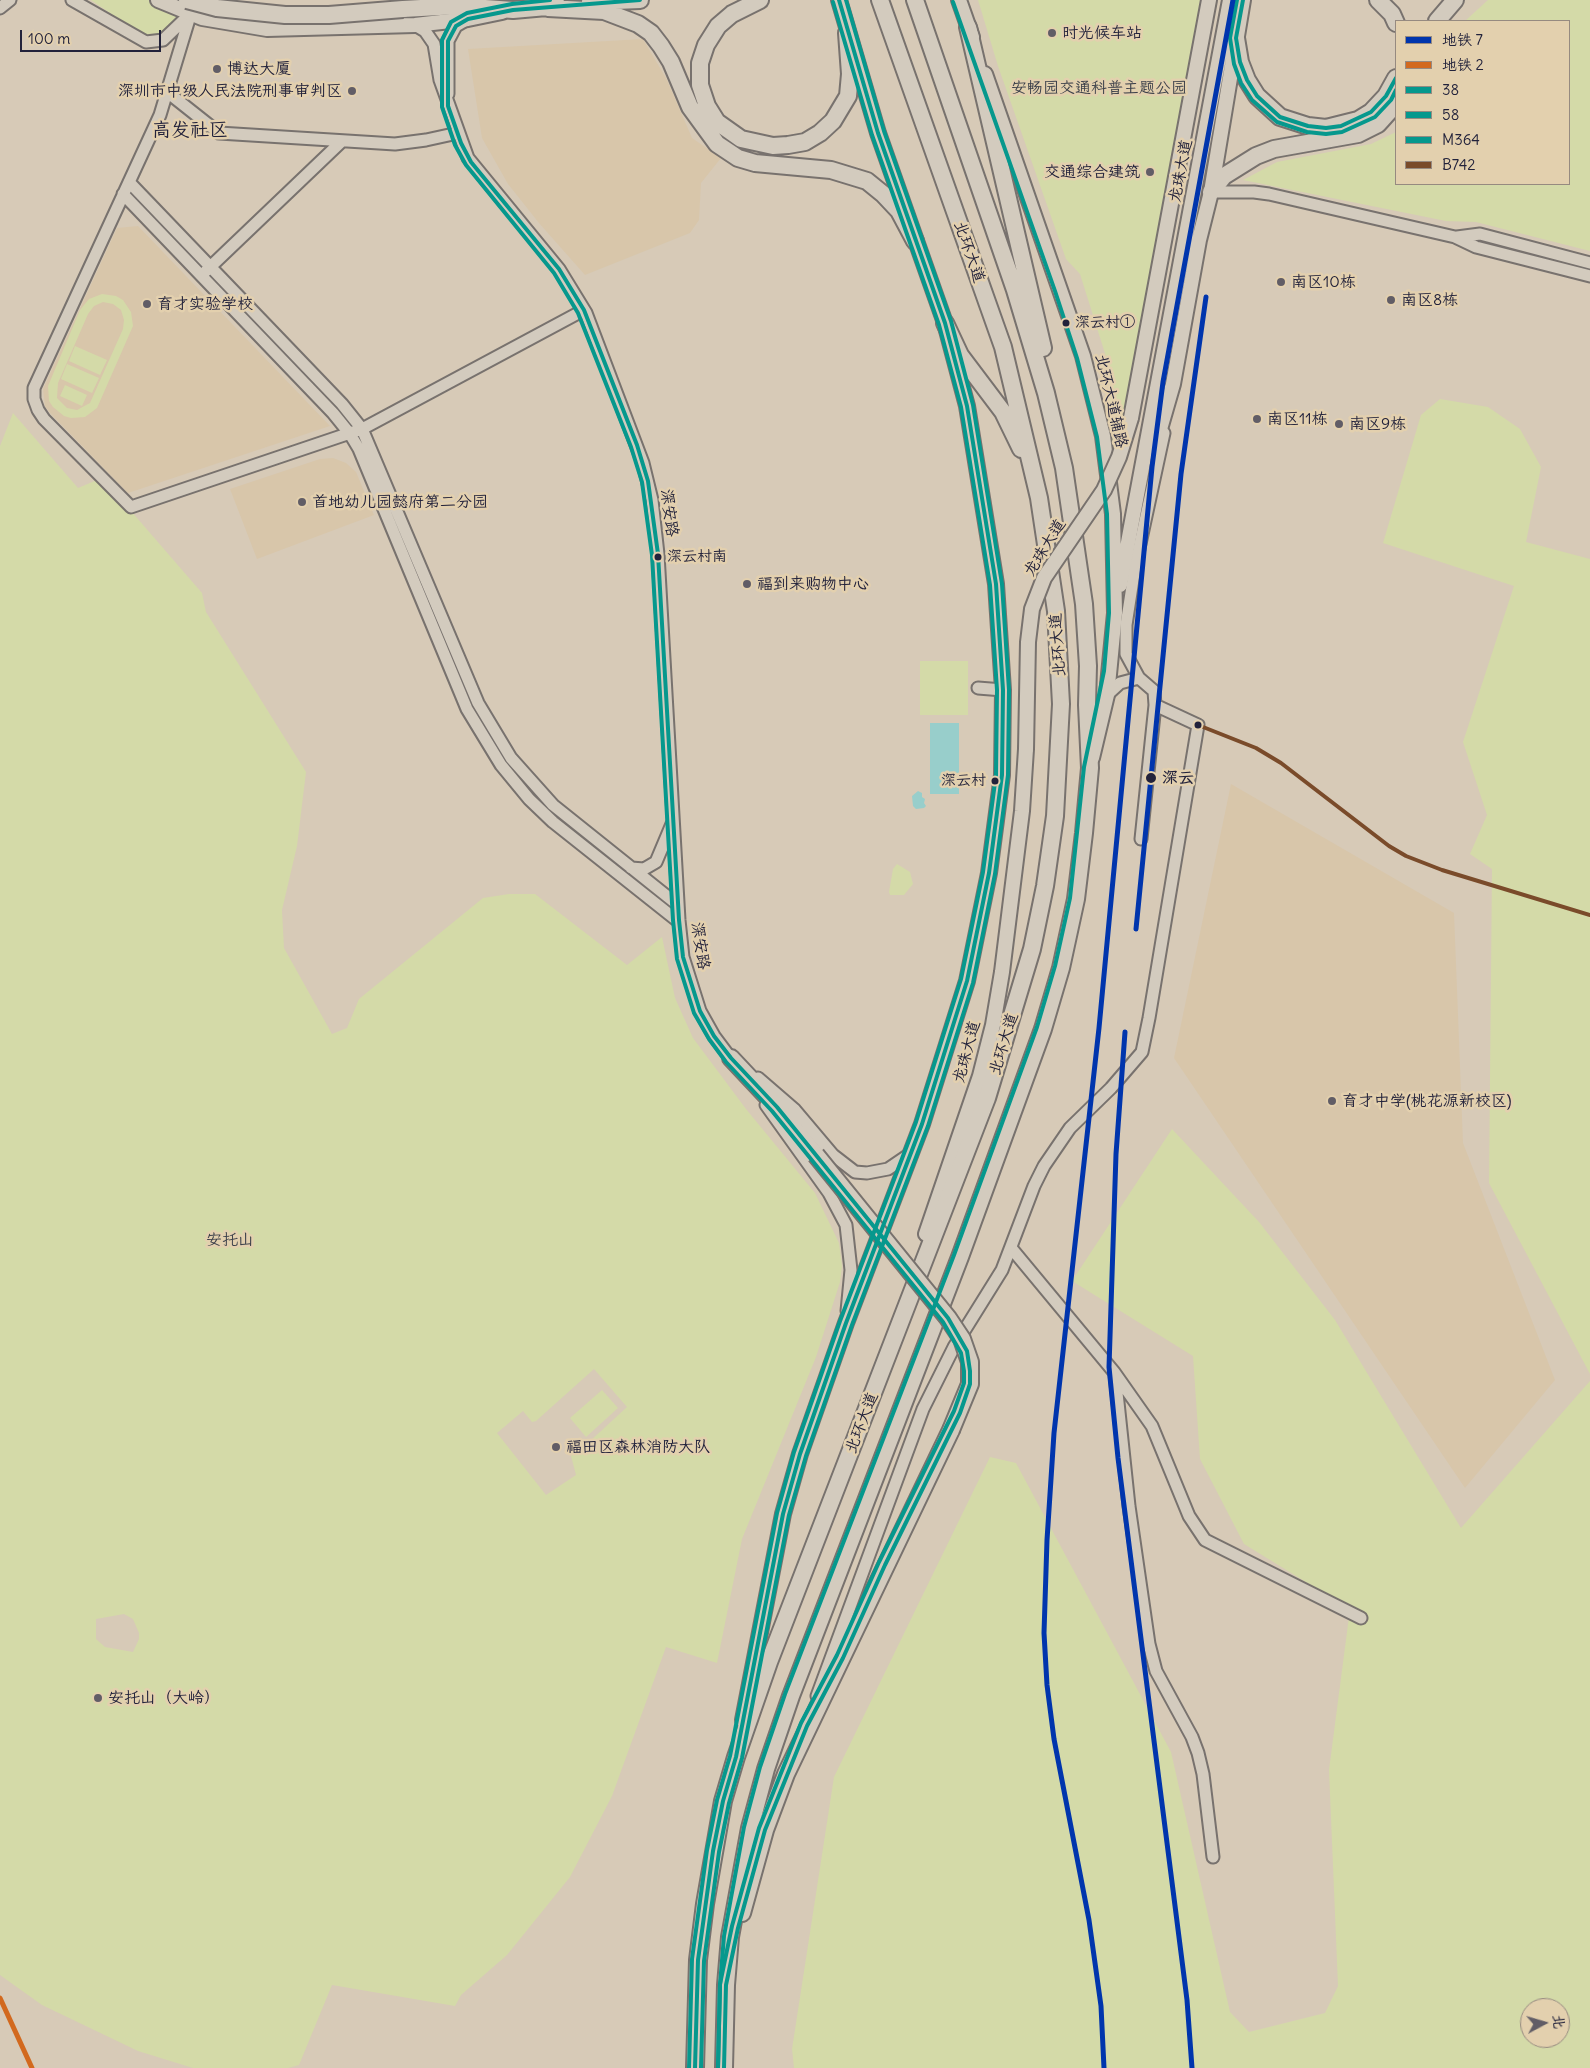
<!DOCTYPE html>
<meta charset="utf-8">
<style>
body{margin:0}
#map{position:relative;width:1590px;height:2068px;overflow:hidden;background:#d7cab7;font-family:Delius,"LXGW WenKai TC",sans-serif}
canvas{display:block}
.legend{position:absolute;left:1395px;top:20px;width:175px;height:165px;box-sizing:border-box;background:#e3d0ae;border:1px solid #968a80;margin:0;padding:6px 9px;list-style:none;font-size:15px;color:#22223b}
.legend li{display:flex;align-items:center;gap:10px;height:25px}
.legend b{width:25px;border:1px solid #968a80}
.north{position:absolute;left:1520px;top:1998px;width:50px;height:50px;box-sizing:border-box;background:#e3d0ae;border:1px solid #968a80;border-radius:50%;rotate:84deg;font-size:14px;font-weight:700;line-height:20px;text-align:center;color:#22223b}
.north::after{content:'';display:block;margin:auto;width:18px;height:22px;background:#615d66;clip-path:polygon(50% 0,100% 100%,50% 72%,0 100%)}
.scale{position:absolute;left:20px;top:30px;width:141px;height:22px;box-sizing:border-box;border:2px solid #22223b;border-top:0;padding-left:6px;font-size:15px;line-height:18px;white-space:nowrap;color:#22223b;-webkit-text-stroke:4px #e3d0ae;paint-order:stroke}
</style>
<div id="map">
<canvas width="1590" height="2068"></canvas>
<ul class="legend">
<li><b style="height:6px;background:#0035ad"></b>地铁 7</li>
<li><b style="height:6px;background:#d2691e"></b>地铁 2</li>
<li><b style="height:6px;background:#06988d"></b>38</li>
<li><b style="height:6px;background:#06988d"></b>58</li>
<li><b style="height:6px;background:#06988d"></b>M364</li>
<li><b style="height:6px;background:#7a4b2a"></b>B742</li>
</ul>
<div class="north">北</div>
<div class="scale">100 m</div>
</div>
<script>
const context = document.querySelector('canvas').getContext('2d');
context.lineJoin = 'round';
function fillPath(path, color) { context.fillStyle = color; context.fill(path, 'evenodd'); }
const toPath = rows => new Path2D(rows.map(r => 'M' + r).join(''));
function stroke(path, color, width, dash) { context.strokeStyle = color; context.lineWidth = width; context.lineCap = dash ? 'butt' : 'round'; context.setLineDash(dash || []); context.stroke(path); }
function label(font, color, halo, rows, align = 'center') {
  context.font = font + ' Delius,"LXGW WenKai TC",sans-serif'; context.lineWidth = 5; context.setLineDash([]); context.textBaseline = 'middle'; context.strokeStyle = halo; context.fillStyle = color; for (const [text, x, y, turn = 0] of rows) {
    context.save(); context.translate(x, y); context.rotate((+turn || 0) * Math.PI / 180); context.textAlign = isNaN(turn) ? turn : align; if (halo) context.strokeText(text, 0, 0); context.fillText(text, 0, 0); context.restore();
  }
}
fillPath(toPath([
 [643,39,667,80,692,138,721,158,701,183,699,220,690,233,585,275,539,223,508,184,482,138,468,49],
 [138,226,330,426,128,493,51,414,45,406,43,389,117,228],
 [333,458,346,463,356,472,374,515,257,559,230,489,320,459],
 [1231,784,1454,913,1463,1143,1555,1380,1465,1488,1174,1058]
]), '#d8c6aa');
fillPath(toPath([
 [91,0,148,0,173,10,177,19,166,31,153,37,142,35],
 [978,0,1205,0,1139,354,1124,415,1113,445,1105,405,1110,394,1108,363,1080,274,1066,259,998,66],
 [1488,0,1590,0,1590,251,1476,222,1446,221,1243,180,1277,162,1371,144,1396,132,1396,184,1569,184,1569,21,1465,21],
 [102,294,116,296,123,300,131,312,133,326,97,408,85,417,71,418,64,416,53,407,49,401,48,386,80,310,89,299],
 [103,302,113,304,121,310,124,320,123,329,90,403,77,410,67,408,57,398,58,383,88,314,94,306],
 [75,346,107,360,100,375,69,361],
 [67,364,99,378,92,393,61,379],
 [65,385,87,395,82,406,60,396],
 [1440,399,1488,407,1520,429,1541,467,1526,542,1590,559,1590,1374,1489,1183,1492,869,1470,854,1487,815,1463,742,1514,586,1383,543,1421,415],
 [13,413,78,488,97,480,131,511,202,593,206,612,306,772,297,846,282,910,284,948,332,1034,347,1028,359,999,483,898,509,894,535,894,627,965,662,937,675,998,693,1038,746,1109,815,1193,839,1243,842,1266,840,1282,816,1357,742,1539,717,1663,666,1647,612,1796,570,1877,507,1955,461,1995,455,2006,332,1985,299,2065,288,2068,193,2068,138,2051,42,2005,0,1975,0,446],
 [594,1369,627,1407,588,1443,579,1444,571,1456,576,1475,546,1495,497,1433,523,1411,532,1422,536,1421],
 [124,1614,133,1619,139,1633,139,1639,133,1652,105,1647,96,1639,96,1619],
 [920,661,968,661,968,715,920,715],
 [897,864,910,872,913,884,904,895,890,895,889,892,893,869],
 [1172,1129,1259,1222,1335,1320,1461,1528,1590,1381,1590,2068,794,2068,792,2049,834,1777,990,1457,1016,1463,1171,1752,1230,2012,1249,2032,1325,2013,1338,1986,1329,1770,1350,1609,1244,1544,1200,1459,1193,1356,1072,1281],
 [1530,2008,1560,2008,1560,2038,1530,2038],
 [602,1390,618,1408,586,1437,570,1418]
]), '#d4daa8');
fillPath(toPath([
 [930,723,959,723,959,794,930,794],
 [918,791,922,793,922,797,925,799,924,803,926,806,924,808,916,809,913,806,912,796]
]), '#98cecb');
const minor = toPath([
 [72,0,146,42,163,40,187,17],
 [193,6,160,115,34,388,34,399,38,410,44,419,131,507,362,429,584,310],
 [0,8,10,0],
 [415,25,425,31,434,44,440,80,468,158,559,269,586,313,643,463,652,500,658,554,679,920,683,957,700,1011,714,1036,735,1064],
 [166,91,219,133,395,144,426,140,458,133],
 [448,94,448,41,456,26,468,19],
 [129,182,342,404,362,429,478,703,511,758,553,805,678,905],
 [1211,192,1254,192,1269,194,1455,237,1476,247,1590,276],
 [123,194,333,413,350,434,359,449,467,709,501,765,529,799,553,822,679,922],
 [1457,237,1480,234,1590,263],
 [206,271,342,141],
 [978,688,1003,690],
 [1107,695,1120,683,1139,678],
 [1141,839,1155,705,1154,691,1139,678,1126,654,1126,625,1135,567,1164,433],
 [631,868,644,869,656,862,672,824],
 [758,1078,795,1110,833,1155,855,1172,867,1173,888,1169,910,1154],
 [766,1105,829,1193,846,1225,851,1270,847,1311],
 [1012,1249,1114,1372,1152,1426,1189,1516,1205,1540,1361,1618],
 [1115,1374,1129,1506,1149,1644,1156,1671,1192,1737,1198,1753,1203,1774,1213,1857],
 [817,1696,923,1409,954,1347,1002,1270,1034,1186,1044,1166,1070,1128,1111,1088,1142,1052,1149,1018,1198,725,1155,705]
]);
const major = toPath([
 [158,0,202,18,267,29,415,25,468,19,502,12],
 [959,0,972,37],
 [985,74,1083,356,1103,436,1113,514,1115,613,1107,695,1092,758],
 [1131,418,1209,0],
 [1156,443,1173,384,1199,240,1211,192,1243,0],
 [1120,585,1230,0],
 [926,1234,980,1076,993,1025,1002,972,1022,811,1026,749],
 [743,1720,783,1514,800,1454,846,1323,922,1124,967,981,989,873,1002,775,1003,690,996,584,967,406,945,323,878,133,839,0]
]);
const highway = toPath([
 [760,0,732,14,718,26,706,45,700,63,700,85,707,106,717,122,741,139,773,146,788,145,805,142,820,133,833,121,848,96,850,74,847,33],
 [1378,0,1392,14,1396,23],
 [590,2,640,0],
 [548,8,604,11,638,24,651,33,661,46,671,62,690,107,717,144,738,158,755,163,831,170,867,181,883,194,899,211,915,241],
 [403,9,457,6,513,10,558,6],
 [1437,21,1455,0],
 [968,27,1043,348],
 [1236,38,1240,62,1247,80,1257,96,1280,117,1308,126,1326,128,1358,120,1371,112,1386,96,1396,78],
 [1211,192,1224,176,1256,156,1274,149,1358,134,1378,124,1396,104],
 [945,323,960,355,1003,412,1021,449],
 [731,1058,777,1107,816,1155],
 [742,1913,765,1830,786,1774,951,1430],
 [695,2068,698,1960,705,1904,723,1801,736,1757,769,1662,987,1098,1032,949,1045,886,1055,816,1061,704,1056,611,1039,498,1003,347,880,0],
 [724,2068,726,1985,730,1937,750,1828,766,1769,791,1696,960,1257,1043,1029,1061,968,1076,899,1084,833,1090,768,1087,705,1088,666,1084,604,1064,468,1046,393,1015,290,915,0]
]);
stroke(minor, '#78726e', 15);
stroke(major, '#78726e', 18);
stroke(highway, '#78726e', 20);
stroke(minor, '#d3cbbe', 11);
stroke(major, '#d3cbbe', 14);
stroke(highway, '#d3cbbe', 16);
const majorBridge = toPath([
 [1026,749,1028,642,1032,609,1044,578,1104,490,1119,457,1131,418]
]);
const highwayBridge = toPath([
 [187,0,217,8,285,15,329,15,403,9],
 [816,1155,948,1318,962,1339,970,1362,970,1384,951,1430]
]);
stroke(majorBridge, '#78726e', 18, []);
stroke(highwayBridge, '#78726e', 20, []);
stroke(majorBridge, '#d3cbbe', 14);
stroke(highwayBridge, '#d3cbbe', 16);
stroke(toPath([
 [640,0,513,10,468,19,456,26,448,41,448,106,461,143,471,162,559,269,584,310,637,445,648,481,658,554,679,920,683,957,700,1011,714,1036,731,1058,777,1107,948,1318,967,1351,970,1371,970,1384,960,1413,885,1565,843,1658,807,1726,765,1830,738,1928,726,1985,724,2068],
 [1243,0,1236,38,1240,62,1247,80,1257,96,1280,117,1308,126,1326,128,1341,126,1371,112,1386,96,1396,78],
 [695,2068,698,1960,713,1851,723,1801,736,1757,783,1514,800,1454,846,1323,922,1124,967,981,989,873,1002,775,1003,690,996,584,967,406,945,323,878,133,839,0]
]), '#06988d', 4);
stroke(toPath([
 [550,0,512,4,467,13,451,22,442,40,442,107,455,145,466,165,554,273,578,313,631,447,642,482,652,555,673,920,677,959,694,1013,709,1039,726,1062,772,1111,943,1322,961,1353,964,1371,964,1383,954,1411,879,1562,837,1655,801,1723,759,1828,732,1926,720,1984,718,2068],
 [1237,0,1230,38,1234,64,1241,83,1252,100,1277,122,1307,132,1326,134,1342,132,1375,117,1391,100,1396,90],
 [701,2068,704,1961,719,1852,729,1803,742,1758,789,1515,806,1456,852,1325,928,1126,973,983,995,874,1008,775,1009,690,1002,584,973,405,951,321,884,131,846,0]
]), '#06988d', 4);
stroke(toPath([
 [689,2068,692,1959,707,1850,717,1800,730,1756,777,1513,794,1452,840,1321,916,1122,961,979,983,872,996,775,997,690,990,585,961,407,939,325,872,135,833,2],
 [718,2068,720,1985,724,1936,744,1827,760,1767,785,1694,954,1255,1037,1027,1055,966,1070,898,1084,767,1104,671,1109,613,1107,514,1097,437,1077,358,1055,291,953,2]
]), '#06988d', 4);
stroke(toPath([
 [1198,725,1256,748,1281,763,1389,846,1406,856,1442,870,1590,915]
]), '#7a4b2a', 4);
stroke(toPath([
 [1136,929,1181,474,1206,297],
 [1125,1032,1116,1154,1109,1367,1118,1458,1187,2000,1192,2068],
 [1104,2068,1101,2006,1089,1920,1054,1739,1047,1685,1044,1633,1047,1540,1054,1433,1099,1028,1152,467,1163,382,1233,0]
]), '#0035ad', 5);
stroke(toPath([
 [0,1998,32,2068]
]), '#d2691e', 5);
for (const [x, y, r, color] of [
 [1052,33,5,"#615d66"],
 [217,69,5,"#615d66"],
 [352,91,5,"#615d66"],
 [1150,172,5,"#615d66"],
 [1281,282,5,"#615d66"],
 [1391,300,5,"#615d66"],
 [147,304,5,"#615d66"],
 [1066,323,4.5,"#22223b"],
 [1257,419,5,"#615d66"],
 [1339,424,5,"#615d66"],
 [302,502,5,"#615d66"],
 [658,557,4.5,"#22223b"],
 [747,584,5,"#615d66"],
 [1198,725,4.5,"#22223b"],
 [1151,778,6,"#22223b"],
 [995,781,4.5,"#22223b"],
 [1332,1101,5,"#615d66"],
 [556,1447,5,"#615d66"],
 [98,1698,5,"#615d66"]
]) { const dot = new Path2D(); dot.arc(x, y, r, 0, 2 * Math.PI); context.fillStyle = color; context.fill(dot); stroke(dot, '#e3d0ae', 2); }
label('15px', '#22223b', '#e3d0ae', [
 ["深云村①",1075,323],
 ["深云村南",667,557],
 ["深云村",986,781,"right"]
], 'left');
label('16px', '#22223b', '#e3d0ae', [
 ["时光候车站",1062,33],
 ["博达大厦",227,69],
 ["深圳市中级人民法院刑事审判区",342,91,"right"],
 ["交通综合建筑",1140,172,"right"],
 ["南区10栋",1291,282],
 ["南区8栋",1401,300],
 ["育才实验学校",157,304],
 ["南区11栋",1267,419],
 ["南区9栋",1349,424],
 ["首地幼儿园懿府第二分园",312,502],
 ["福到来购物中心",757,584],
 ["育才中学(桃花源新校区)",1342,1101],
 ["福田区森林消防大队",566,1447],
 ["安托山（大岭）",108,1698]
], 'left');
label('16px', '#3c404a', '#e3d0ae', [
 ["安畅园交通科普主题公园",1099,88],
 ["安托山",230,1240]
]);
label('16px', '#22223b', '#e3d0ae', [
 ["龙珠大道",1181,171,-79],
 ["北环大道",969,252,71],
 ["北环大道辅路",1111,401,77],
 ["深安路",669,513,82],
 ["龙珠大道",1045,548,-58],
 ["北环大道",1058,645,-94],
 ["深安路",700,946,81],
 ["北环大道",1004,1044,-73],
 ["龙珠大道",967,1052,-75],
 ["北环大道",862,1423,-69]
]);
label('bold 16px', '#22223b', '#e3d0ae', [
 ["深云",1162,778]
], 'left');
label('19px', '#22223b', '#e3d0ae', [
 ["高发社区",190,131]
]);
</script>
